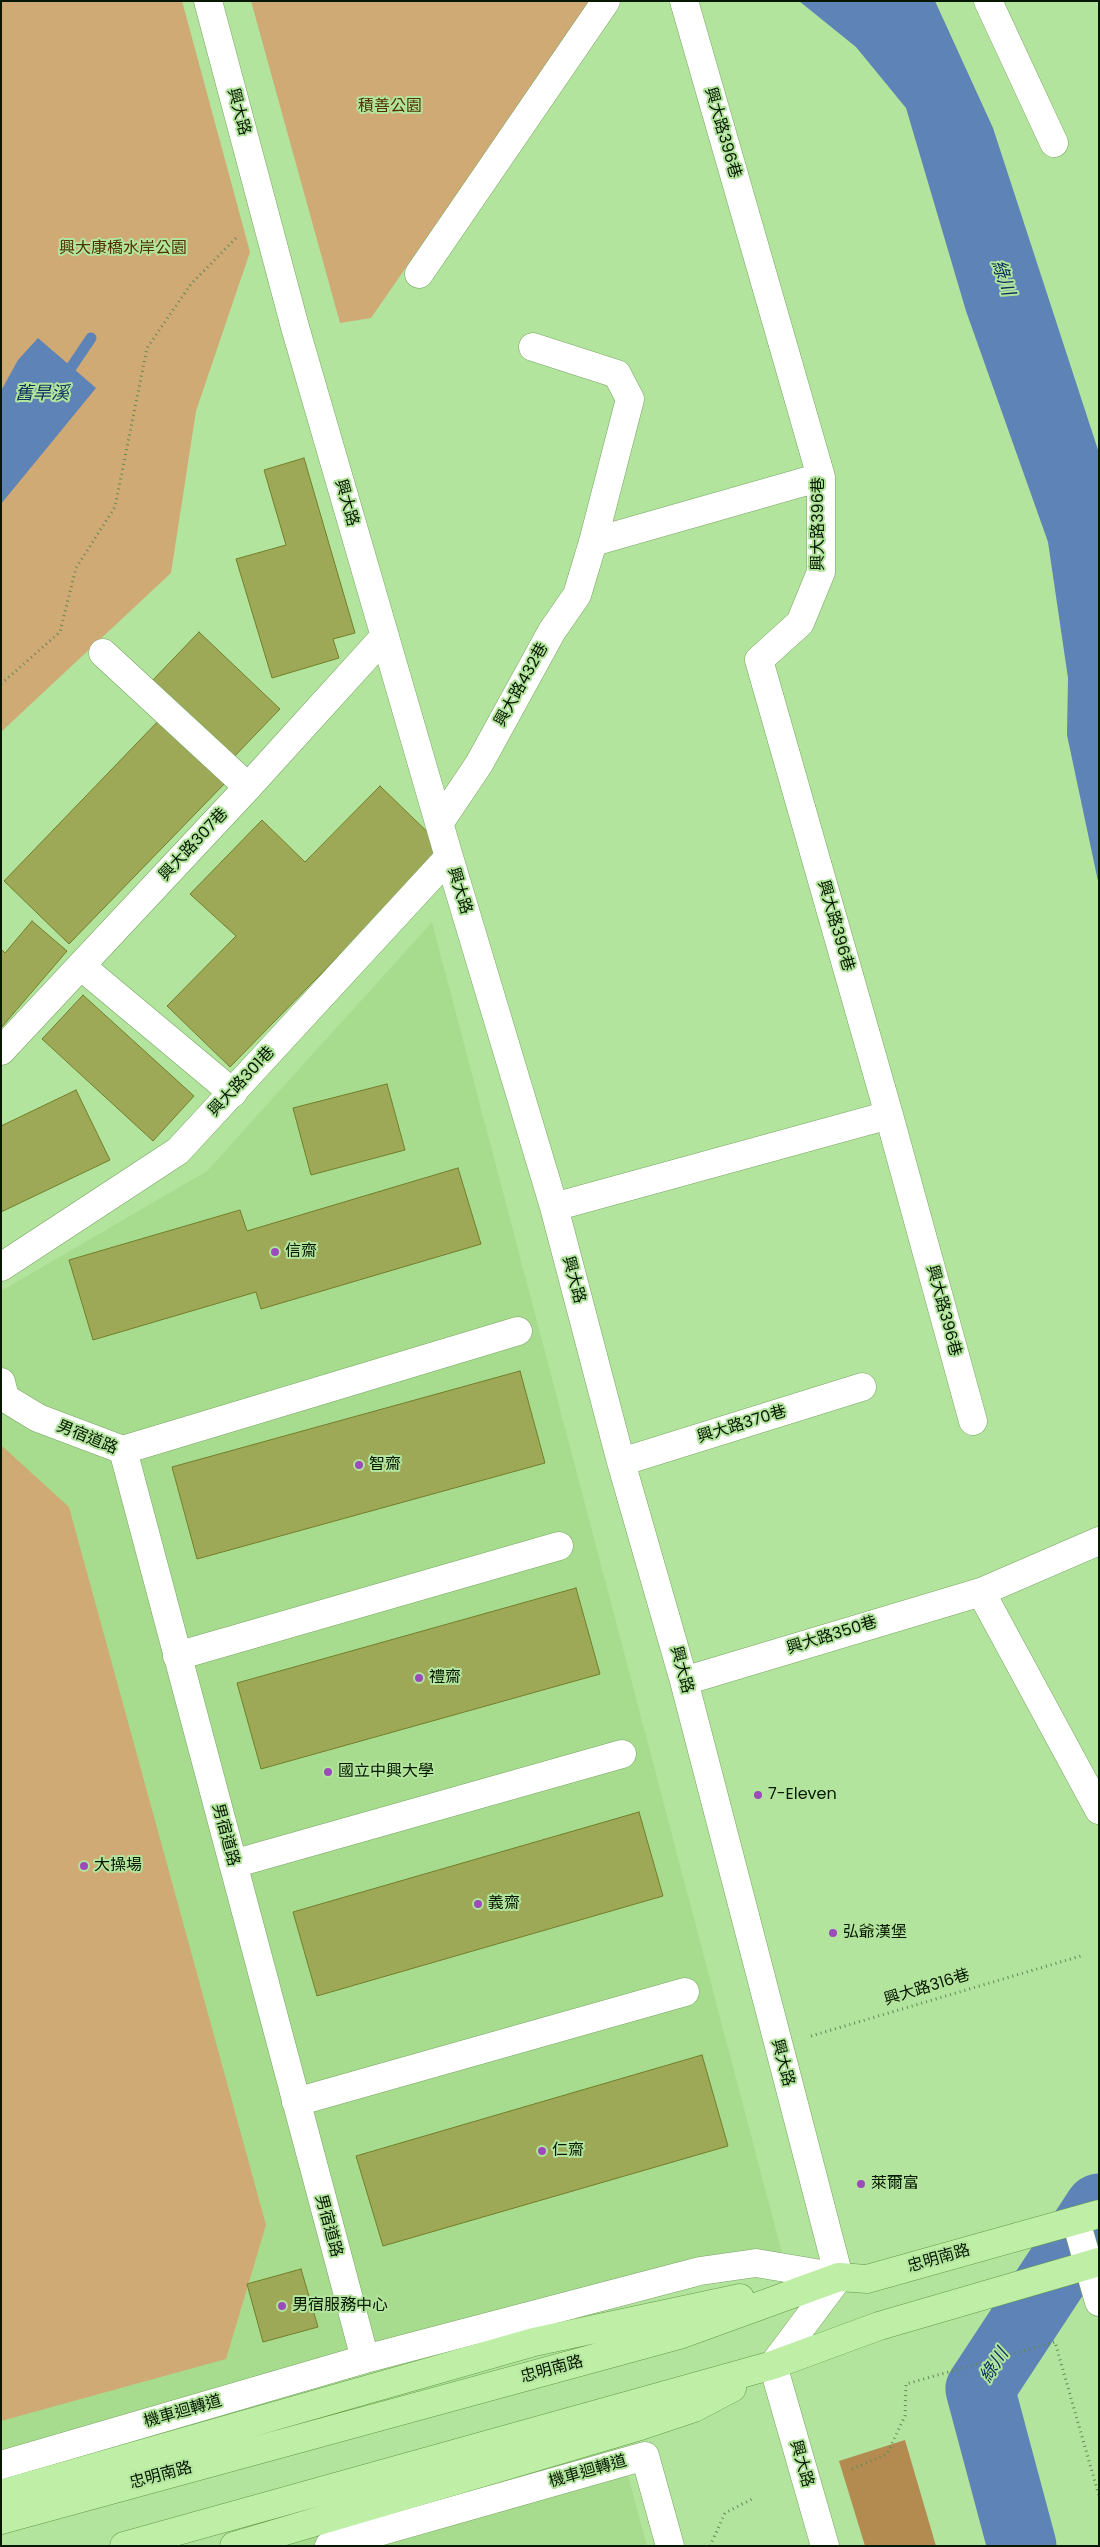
<!DOCTYPE html>
<meta charset="utf-8">
<style>
body{margin:0}
#map{position:relative;width:1100px;height:2547px;overflow:hidden;background:#b3e49d;font-family:Poppins,sans-serif}
canvas{display:block}
.frame{position:absolute;inset:0;border:2px solid #061800;pointer-events:none}
</style>
<div id="map">
<canvas width="1100" height="2547"></canvas>
<div class="frame"></div>
</div>
<script>
const context = document.querySelector('canvas').getContext('2d');
context.lineJoin = 'round';
function fillPath(path, color) { context.fillStyle = color; context.fill(path, 'evenodd'); }
const toPath = rows => new Path2D(rows.map(r => 'M' + r).join(''));
function stroke(path, color, width, dash) { context.strokeStyle = color; context.lineWidth = width; context.lineCap = dash ? 'butt' : 'round'; context.setLineDash(dash || []); context.stroke(path); }
function label(font, color, halo, rows, align = 'center') {
  context.font = font + ' Poppins,"Noto Sans TC",sans-serif'; context.lineWidth = 4; context.setLineDash([]); context.textBaseline = 'middle'; context.strokeStyle = halo; context.fillStyle = color; for (const [text, x, y, turn = 0] of rows) {
    context.save(); context.translate(x, y); context.rotate((+turn || 0) * Math.PI / 180); context.textAlign = isNaN(turn) ? turn : align; if (halo) context.strokeText(text, 0, 0); context.fillText(text, 0, 0); context.restore();
  }
}
fillPath(toPath([
 [432,922,782,2253,1,2473,1,1291,207,1171],
 [620,2446,647,2546,268,2546]
]), '#a7dc8e');
fillPath(toPath([
 [1,1,182,1,250,252,196,411,171,573,1,732],
 [251,1,590,1,371,318,340,323],
 [1,1445,69,1507,266,2225,226,2359,1,2421]
]), '#cfaa75');
fillPath(toPath([
 [905,2440,936,2546,865,2546,839,2461]
]), '#b38b51');
fillPath(toPath([
 [799,1,935,1,993,128,1099,453,1099,886,1067,735,1068,678,1048,542,966,311,906,108,856,47],
 [38,338,96,388,1,504,1,391,18,360]
]), '#5d83b7');
stroke(toPath([
 [64,378,91,338]
]), '#5d83b7', 11);
stroke(toPath([
 [1022,2546,980,2389,1099,2208]
]), '#5d83b7', 69);
const building = toPath([
 [304,458,355,633,333,639,339,658,272,678,236,559,286,545,264,470,304,458],
 [199,632,280,709,231,760,150,683,199,632],
 [164,715,230,778,69,944,4,881,164,715],
 [380,786,444,848,230,1067,167,1006,236,936,190,894,262,820,305,862,380,786],
 [32,921,67,951,1,1028,1,949,5,953,32,921],
 [83,995,194,1096,153,1141,42,1039,83,995],
 [387,1084,405,1150,311,1175,293,1108,387,1084],
 [76,1090,110,1160,1,1212,1,1126,76,1090],
 [458,1168,481,1244,261,1309,256,1292,93,1340,69,1260,240,1210,247,1231,458,1168],
 [520,1371,545,1463,197,1559,172,1467,520,1371],
 [576,1588,600,1674,261,1769,237,1683,576,1588],
 [639,1812,663,1896,317,1996,293,1912,639,1812],
 [702,2055,728,2146,383,2246,356,2156,702,2055],
 [301,2269,318,2327,263,2342,247,2284,301,2269]
]);
fillPath(building, '#9da957');
stroke(building, '#737e2a', 1);
const minor = toPath([
 [208,1,295,327,449,857,554,1207,621,1462,684,1681,839,2277],
 [684,1,821,477,821,572,800,623,759,660,889,1115,973,1421],
 [988,1,1054,143],
 [419,274,606,1],
 [593,542,821,477],
 [103,653,248,787],
 [440,822,479,764,552,631,577,595,593,542,630,399,617,374,533,347],
 [81,966,233,1093],
 [1,1051,248,787,385,636],
 [554,1207,889,1115],
 [1,1267,178,1151,449,857],
 [1,1382,5,1398,38,1418,123,1450,365,2359],
 [123,1450,518,1331],
 [621,1462,862,1387],
 [981,1592,1099,1541],
 [177,1656,559,1546],
 [684,1681,981,1592,1099,1810],
 [233,1864,622,1754],
 [296,2102,685,1992],
 [1076,2221,1099,2302],
 [1,2465,365,2359,700,2271,756,2263,839,2277],
 [329,2546,645,2456,670,2546],
 [825,2546,773,2365,839,2277]
]);
const major = toPath([
 [1,2494,534,2342,740,2298],
 [1,2520,679,2335,839,2277,867,2279,1099,2214],
 [124,2546,773,2365,879,2326,1099,2262],
 [234,2546,640,2426,694,2408,732,2388]
]);
stroke(minor, '#77a561', 29);
stroke(major, '#629b46', 29);
stroke(toPath([
 [1,684,60,632,76,568,115,507,147,348,191,284,236,238],
 [811,2036,1084,1955],
 [852,2469,887,2454,905,2416,906,2384,1055,2342,1099,2496],
 [710,2546,725,2513,752,2499]
]), '#648756', 3, [1, 4]);
stroke(minor, '#fff', 28);
stroke(major, '#bfeea6', 28);
for (const [x, y, r, color] of [
 [275,1252,5,"#9c4bba"],
 [359,1465,5,"#9c4bba"],
 [419,1678,5,"#9c4bba"],
 [328,1772,5,"#9c4bba"],
 [758,1795,5,"#9c4bba"],
 [84,1866,5,"#9c4bba"],
 [478,1904,5,"#9c4bba"],
 [833,1933,5,"#9c4bba"],
 [542,2151,5,"#9c4bba"],
 [861,2184,5,"#9c4bba"],
 [282,2306,5,"#9c4bba"]
]) { const dot = new Path2D(); dot.arc(x, y, r, 0, 2 * Math.PI); context.fillStyle = color; context.fill(dot); stroke(dot, '#b3e49d', 2); }
label('16px', '#4f3300', '#b3e49d', [
 ["積善公園",390,107],
 ["興大康橋水岸公園",123,249]
]);
label('16px', '#061800', '#b3e49d', [
 ["興大路",238,112,75],
 ["興大路396巷",722,133,74],
 ["興大路",346,503,74],
 ["興大路396巷",819,524,-90],
 ["興大路432巷",522,685,-61],
 ["興大路307巷",194,845,-47],
 ["興大路",459,891,73],
 ["興大路396巷",835,926,74],
 ["興大路301巷",242,1082,-47],
 ["興大路",573,1280,75],
 ["興大路396巷",943,1311,75],
 ["興大路370巷",742,1425,-17],
 ["男宿道路",87,1438,22],
 ["興大路350巷",832,1636,-17],
 ["興大路",681,1670,75],
 ["男宿道路",225,1835,75],
 ["興大路316巷",927,1988,-17],
 ["興大路",782,2063,75],
 ["男宿道路",328,2226,75],
 ["忠明南路",939,2259,-16],
 ["忠明南路",552,2370,-15],
 ["機車迴轉道",183,2412,-16],
 ["興大路",801,2464,74],
 ["機車迴轉道",588,2472,-16],
 ["忠明南路",161,2476,-15]
]);
label('16px', '#061800', '#b3e49d', [
 ["信齋",285,1252],
 ["智齋",369,1465],
 ["禮齋",429,1678],
 ["國立中興大學",338,1772],
 ["7-Eleven",768,1795],
 ["大操場",94,1866],
 ["義齋",488,1904],
 ["弘爺漢堡",843,1933],
 ["仁齋",552,2151],
 ["萊爾富",871,2184],
 ["男宿服務中心",292,2306]
], 'left');
label('italic 18px', '#072f5f', '#b3e49d', [
 ["綠川",1002,278,71],
 ["舊旱溪",42,394],
 ["綠川",995,2366,-57]
]);
</script>
